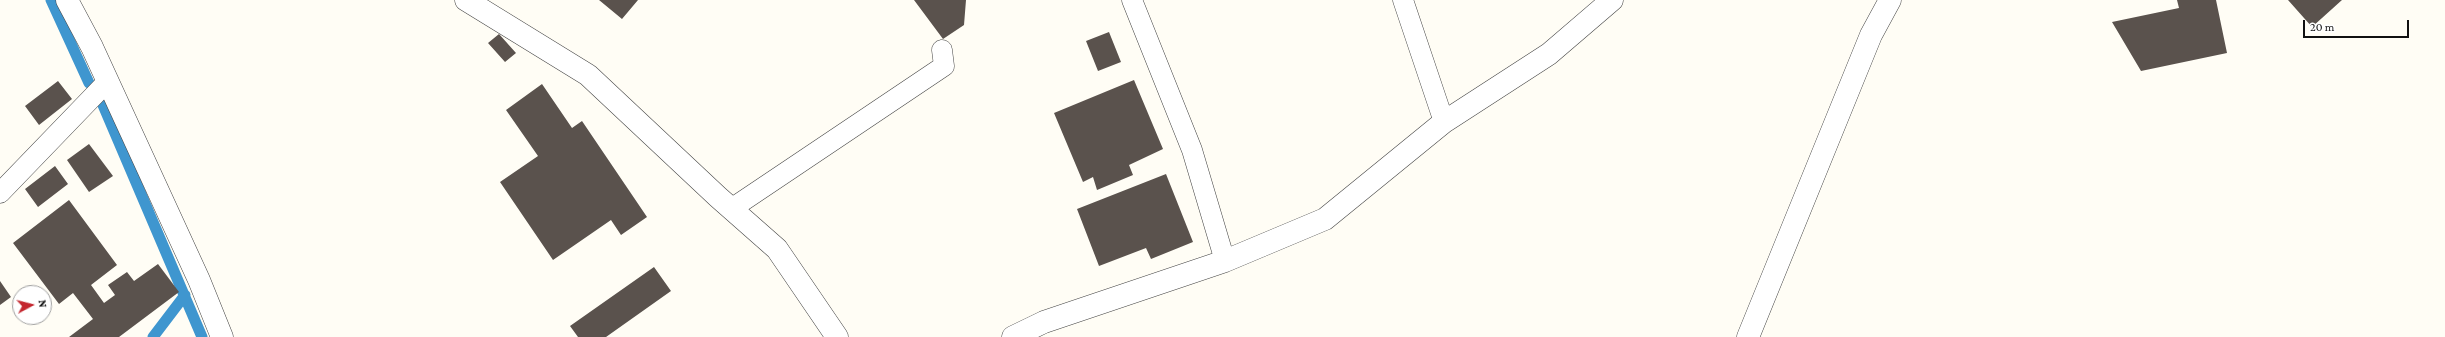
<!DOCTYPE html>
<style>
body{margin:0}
#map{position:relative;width:2445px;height:337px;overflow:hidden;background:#fffdf5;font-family:"Crimson Pro",serif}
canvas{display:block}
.north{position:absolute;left:12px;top:285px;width:40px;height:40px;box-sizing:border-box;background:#fff;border:1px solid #a0a0a0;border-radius:50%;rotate:83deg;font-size:11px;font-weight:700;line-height:16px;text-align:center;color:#111}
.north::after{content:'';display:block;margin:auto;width:14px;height:18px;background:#c4262e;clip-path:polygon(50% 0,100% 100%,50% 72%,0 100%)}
.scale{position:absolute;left:2303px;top:20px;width:106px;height:18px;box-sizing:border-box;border:2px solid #111;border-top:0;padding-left:5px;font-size:12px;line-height:14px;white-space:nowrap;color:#111;-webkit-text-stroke:3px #fff;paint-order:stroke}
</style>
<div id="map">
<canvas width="2445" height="337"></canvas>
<div class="north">N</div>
<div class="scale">20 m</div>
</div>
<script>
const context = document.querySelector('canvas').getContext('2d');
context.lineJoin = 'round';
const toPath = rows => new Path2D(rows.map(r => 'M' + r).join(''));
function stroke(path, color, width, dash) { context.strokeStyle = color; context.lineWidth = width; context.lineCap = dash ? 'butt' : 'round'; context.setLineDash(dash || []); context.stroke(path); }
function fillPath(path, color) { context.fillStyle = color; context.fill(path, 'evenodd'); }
stroke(toPath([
 [51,0,89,83],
 [103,105,202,337],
 [153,337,185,295]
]), '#3f96cf', 11);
fillPath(toPath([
 [599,0,638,0,622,19],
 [914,0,966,0,964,25,943,39],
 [2177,0,2216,0,2227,53,2141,71,2112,22,2179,8],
 [2288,0,2342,0,2312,27],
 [1109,32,1121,62,1098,71,1086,41],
 [499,34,516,53,505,62,488,43],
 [1134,80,1163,149,1129,165,1133,175,1097,190,1093,177,1083,182,1054,113],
 [58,81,72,99,39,125,25,106],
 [542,84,572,128,582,121,647,217,621,235,611,220,553,260,500,182,538,156,506,110],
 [89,144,113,176,89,192,67,160],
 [55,166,68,184,38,207,25,189],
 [1166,174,1193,242,1151,259,1146,248,1099,266,1077,209],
 [69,200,117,265,91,285,104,303,115,295,108,285,127,272,134,281,158,264,179,292,119,337,69,337,93,319,73,293,59,304,13,243],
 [654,267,671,291,606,337,578,337,570,326],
 [0,281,11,297,0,305]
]), '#5a524d');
const service = toPath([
 [1132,0,1192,150,1225,261],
 [1403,0,1444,122],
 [0,193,108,81],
 [731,209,944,66,942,50]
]);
const minor = toPath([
 [67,0,92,47,199,280,222,337],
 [466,0,588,75,718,197,777,249,837,337],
 [1013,337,1044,322,1225,261,1325,219,1444,122,1549,54,1612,0]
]);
const tertiary = toPath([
 [1748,337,1871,35,1890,0]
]);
stroke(service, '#444', 21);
stroke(minor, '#444', 23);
stroke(tertiary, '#444', 23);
stroke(service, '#fff', 20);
stroke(minor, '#fff', 22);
stroke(tertiary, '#fff', 22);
</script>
